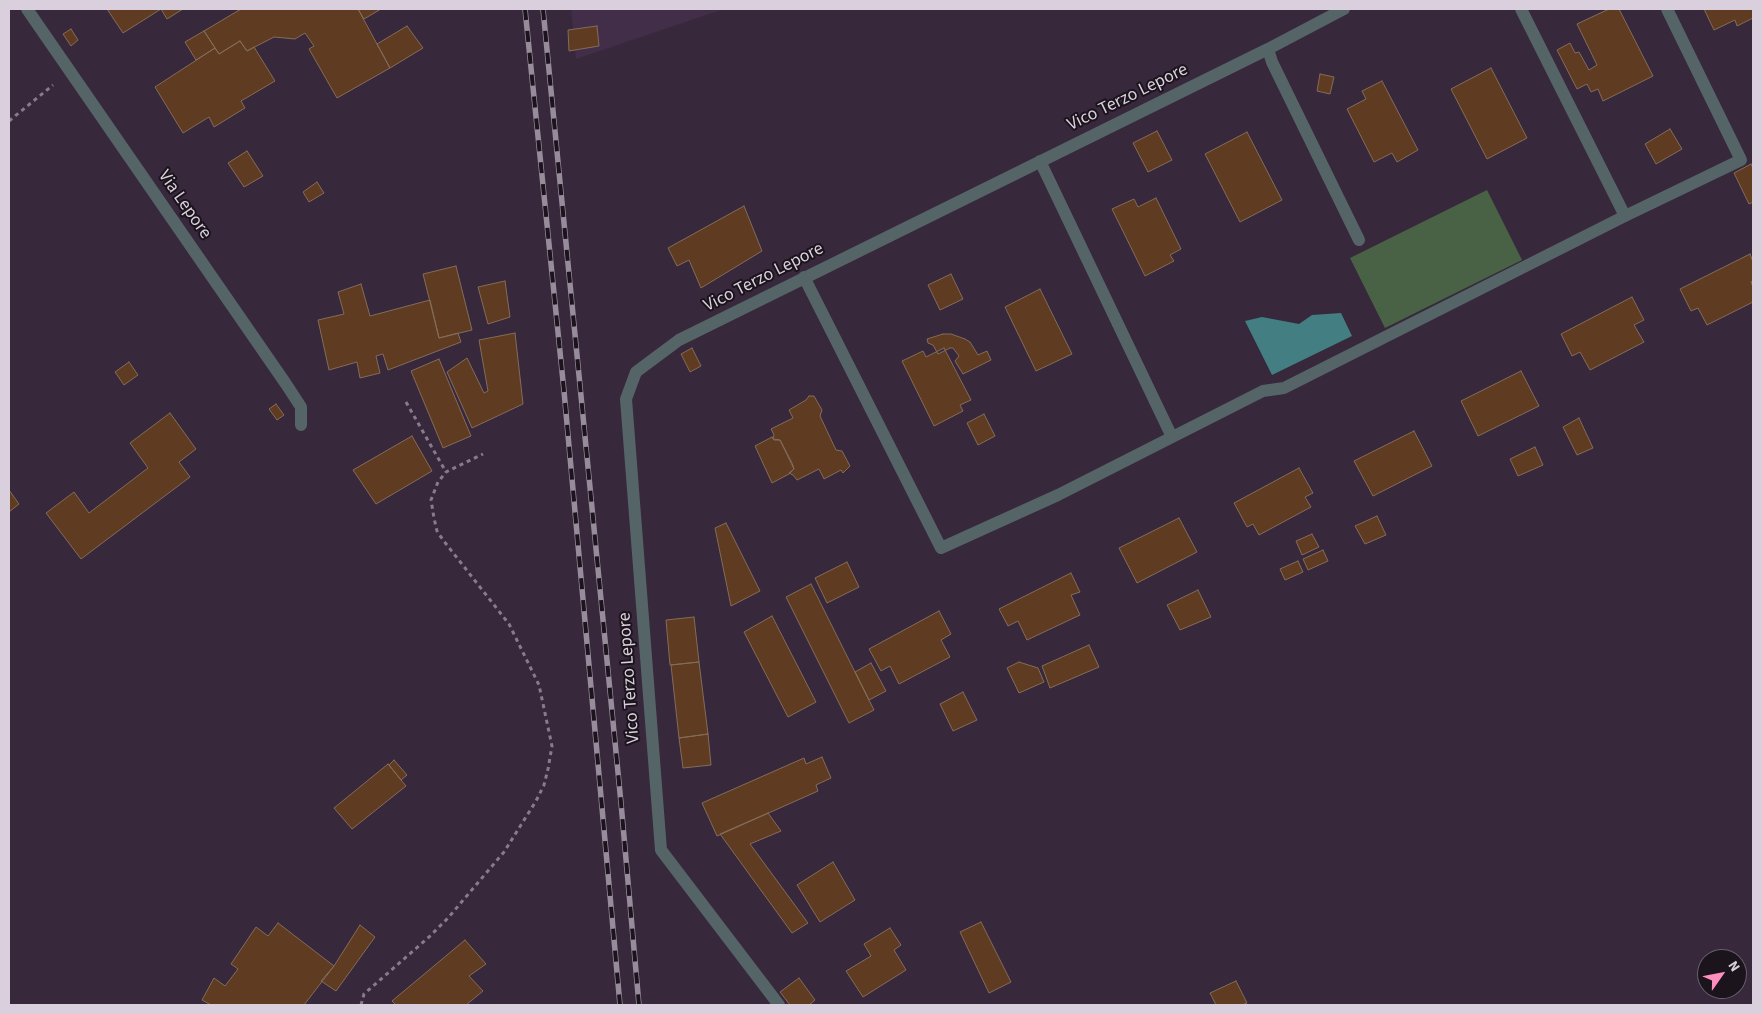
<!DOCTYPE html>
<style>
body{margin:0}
#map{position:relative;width:1762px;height:1014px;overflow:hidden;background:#37283c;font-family:"Source Sans 3",sans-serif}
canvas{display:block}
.frame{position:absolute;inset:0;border:10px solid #dad0dd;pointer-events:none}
.north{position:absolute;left:1697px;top:949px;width:50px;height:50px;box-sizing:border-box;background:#1b141d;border:1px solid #675f6a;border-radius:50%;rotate:57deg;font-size:14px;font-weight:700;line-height:20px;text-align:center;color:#dad0dd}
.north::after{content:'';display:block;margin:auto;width:18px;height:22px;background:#fe8ebd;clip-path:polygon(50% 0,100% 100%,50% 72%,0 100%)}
</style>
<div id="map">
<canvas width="1762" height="1014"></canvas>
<div class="frame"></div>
<div class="north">N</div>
</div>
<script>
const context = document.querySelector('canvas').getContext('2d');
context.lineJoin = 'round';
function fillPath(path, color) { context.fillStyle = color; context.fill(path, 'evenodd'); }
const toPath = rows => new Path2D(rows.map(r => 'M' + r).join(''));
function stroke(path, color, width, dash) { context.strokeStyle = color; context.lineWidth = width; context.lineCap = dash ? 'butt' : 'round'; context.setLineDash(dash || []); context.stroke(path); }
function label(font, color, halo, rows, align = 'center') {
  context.font = font + ' "Source Sans 3",sans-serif'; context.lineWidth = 4; context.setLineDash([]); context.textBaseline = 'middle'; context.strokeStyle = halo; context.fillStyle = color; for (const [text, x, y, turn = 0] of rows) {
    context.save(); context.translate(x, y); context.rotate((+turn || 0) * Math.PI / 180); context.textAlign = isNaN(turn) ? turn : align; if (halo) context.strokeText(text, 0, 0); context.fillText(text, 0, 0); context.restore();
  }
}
fillPath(toPath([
 [571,9,724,9,576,59]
]), '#422e48');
fillPath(toPath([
 [1487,190,1522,260,1385,328,1350,258]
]), '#496145');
fillPath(toPath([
 [1341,313,1352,336,1272,375,1245,321,1262,317,1299,324,1312,315]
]), '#427e82');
const building = toPath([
 [107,9,183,9,167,19,161,9,123,33,107,9],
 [241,9,358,9,390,68,337,98,309,49,314,46,305,33,295,39,274,37,247,51,240,41,219,54,204,31,241,9],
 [358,9,381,9,364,19,358,9],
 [1609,9,1619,9,1653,76,1603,101,1598,89,1591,92,1587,84,1577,89,1557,50,1570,43,1575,53,1579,52,1589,70,1597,65,1577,24,1609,9],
 [1704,9,1753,9,1753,18,1737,26,1735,20,1714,30,1704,9],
 [407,26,423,48,390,68,377,44,407,26],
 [597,26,599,46,569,51,568,30,597,26],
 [71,29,78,40,71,46,63,34,71,29],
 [204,31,215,48,196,60,185,42,204,31],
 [240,41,247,51,254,47,275,81,241,101,245,108,214,127,209,117,183,133,155,87,215,48,219,54,240,41],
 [1491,68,1527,138,1487,159,1451,89,1491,68],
 [1320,74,1334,77,1330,94,1317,91,1320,74],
 [1382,81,1418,150,1397,162,1392,153,1374,162,1347,109,1366,99,1362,91,1382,81],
 [1670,129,1682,149,1656,164,1645,144,1670,129],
 [1157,131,1172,160,1148,172,1133,143,1157,131],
 [1247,132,1282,200,1240,222,1205,154,1247,132],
 [247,151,263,176,244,187,228,163,247,151],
 [1751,164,1753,168,1753,202,1749,204,1734,173,1751,164],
 [317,182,324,193,309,202,303,192,317,182],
 [1156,198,1181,249,1170,255,1174,261,1145,276,1112,209,1134,199,1138,207,1156,198],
 [744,206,762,251,701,288,689,260,677,266,668,248,744,206],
 [1750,254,1753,262,1753,280,1751,282,1753,287,1753,302,1707,325,1698,308,1691,311,1680,289,1750,254],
 [456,266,472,330,439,338,423,274,456,266],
 [951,274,963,299,940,310,928,285,951,274],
 [505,281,510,317,488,324,478,287,505,281],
 [361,284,370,316,430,300,439,338,458,333,461,342,388,370,383,354,376,356,380,373,360,378,357,362,329,370,318,320,344,314,338,292,361,284],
 [1040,289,1072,354,1036,371,1005,307,1040,289],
 [1632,297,1644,320,1634,325,1644,342,1590,370,1580,352,1572,356,1561,334,1632,297],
 [515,333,523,404,472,428,447,372,467,358,484,393,488,391,479,340,515,333],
 [943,334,951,334,965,339,970,342,978,355,987,351,991,360,963,374,955,361,959,356,953,348,950,348,938,354,933,345,928,343,927,339,943,334],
 [692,348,701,366,690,372,681,354,692,348],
 [944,348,971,400,960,405,963,411,934,426,902,361,923,351,926,357,944,348],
 [439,359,471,436,443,448,411,371,439,359],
 [129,362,138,375,124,385,115,372,129,362],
 [1521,371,1539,406,1478,436,1461,401,1521,371],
 [809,396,814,396,822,410,820,416,836,450,842,451,850,466,843,473,841,470,824,479,819,469,797,480,793,475,789,473,794,469,792,463,780,440,773,439,774,435,771,429,793,418,789,410,806,400,809,396],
 [276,404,284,415,277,420,269,409,276,404],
 [170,413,196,449,179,462,190,477,81,559,46,513,74,492,89,513,148,468,130,443,170,413],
 [984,414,995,436,978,445,967,423,984,414],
 [1579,418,1593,448,1577,455,1563,427,1579,418],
 [1414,431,1432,466,1373,496,1354,461,1414,431],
 [412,436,432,471,376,504,353,470,412,436],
 [772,437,774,440,780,440,794,469,789,474,772,483,755,446,772,437],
 [1535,447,1543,465,1518,476,1510,459,1535,447],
 [1299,468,1313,493,1305,497,1311,507,1259,535,1253,524,1247,527,1234,503,1299,468],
 [9,490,19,504,9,512,9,490],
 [1377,516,1386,535,1365,544,1355,526,1377,516],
 [1179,518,1197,552,1137,583,1119,548,1179,518],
 [726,523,760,591,731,606,715,528,726,523],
 [1312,534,1319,547,1302,555,1296,541,1312,534],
 [1323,550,1328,561,1308,570,1303,559,1323,550],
 [1298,561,1303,572,1285,580,1280,569,1298,561],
 [847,562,859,587,827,603,815,578,847,562],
 [1071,573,1080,592,1071,595,1080,615,1027,640,1018,621,1008,626,999,609,1071,573],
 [811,584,874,710,849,723,786,597,811,584],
 [1198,590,1211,617,1180,630,1167,605,1198,590],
 [939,611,951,634,941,640,950,657,899,684,890,666,881,671,869,649,939,611],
 [772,616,816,702,788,717,744,632,772,616],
 [694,617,699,662,670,665,666,620,694,617],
 [1089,645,1099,667,1050,688,1042,666,1089,645],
 [699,662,708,734,679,738,671,665,699,662],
 [1019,662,1038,668,1044,682,1019,693,1007,668,1019,662],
 [871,663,886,691,869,700,855,672,871,663],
 [963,692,977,720,953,731,940,704,963,692],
 [708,734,711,765,683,768,679,738,708,734],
 [822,757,831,778,816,785,818,791,717,836,702,803,804,758,806,764,822,757],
 [394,760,407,775,401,780,389,765,394,760],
 [388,764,406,786,352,829,334,808,388,764],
 [768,813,781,831,750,844,808,923,792,933,720,834,768,813],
 [833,862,855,900,820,922,797,885,833,862],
 [981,922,1011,982,989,993,960,932,981,922],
 [278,923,334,966,304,1005,211,1005,202,1000,214,978,225,986,238,969,231,964,256,927,268,936,278,923],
 [360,925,375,937,336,991,321,981,334,966,360,925],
 [890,928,901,945,894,950,906,970,863,997,846,971,871,956,864,944,890,928],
 [465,940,486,964,469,976,483,991,466,1005,396,1005,392,1001,465,940],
 [799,978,815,1000,809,1005,790,1005,780,992,799,978],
 [1236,981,1247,1003,1242,1005,1216,1005,1210,993,1236,981]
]);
fillPath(building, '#5f3c21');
stroke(building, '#846c5a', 1);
stroke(toPath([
 [9,121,53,85],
 [406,402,446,472],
 [361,1005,364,994,429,937,448,918,504,852,536,801,544,785,548,769,552,746,539,685,509,624,443,540,437,531,434,518,431,500,438,482,446,472,483,454]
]), '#887c8c', 3, [4, 4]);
stroke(toPath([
 [27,9,286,384,301,407,301,425],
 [1521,9,1625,216],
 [1268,49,1272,62,1359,240],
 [1040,161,1172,437],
 [804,277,941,548,1058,495,1263,391,1284,388,1625,216,1741,160,1667,9],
 [779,1005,661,850,626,399,636,372,679,340,1268,49,1344,9]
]), '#556466', 12);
const rail = toPath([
 [525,9,564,391,620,1005],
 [543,9,621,803,639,1005]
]);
stroke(rail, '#988c9c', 5.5);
stroke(rail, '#1b141d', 4, [11]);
label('18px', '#dad0dd', '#1b141d', [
 ["Vico Terzo Lepore",1128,98,-26],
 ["Via Lepore",184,205,55],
 ["Vico Terzo Lepore",764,278,-27],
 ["Vico Terzo Lepore",630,678,-94]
]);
</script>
